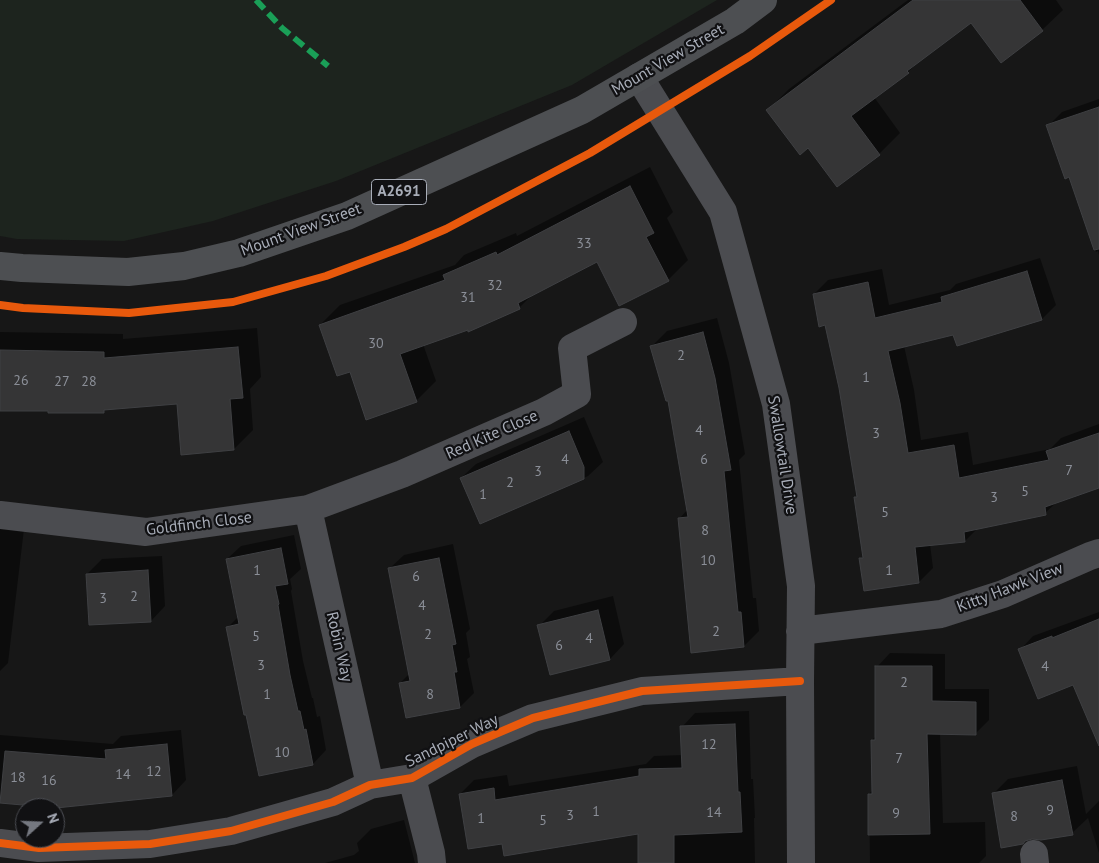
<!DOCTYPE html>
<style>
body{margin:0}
#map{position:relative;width:1099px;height:863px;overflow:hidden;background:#171717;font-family:"PT Sans",sans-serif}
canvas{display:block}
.north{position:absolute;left:15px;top:798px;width:50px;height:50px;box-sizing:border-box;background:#111113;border:1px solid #4d4f55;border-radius:50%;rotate:70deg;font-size:14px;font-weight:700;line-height:20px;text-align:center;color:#a8adb8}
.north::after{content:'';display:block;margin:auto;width:18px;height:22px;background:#757880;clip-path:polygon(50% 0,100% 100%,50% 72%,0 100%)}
</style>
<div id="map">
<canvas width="1099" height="863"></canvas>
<div class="north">N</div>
</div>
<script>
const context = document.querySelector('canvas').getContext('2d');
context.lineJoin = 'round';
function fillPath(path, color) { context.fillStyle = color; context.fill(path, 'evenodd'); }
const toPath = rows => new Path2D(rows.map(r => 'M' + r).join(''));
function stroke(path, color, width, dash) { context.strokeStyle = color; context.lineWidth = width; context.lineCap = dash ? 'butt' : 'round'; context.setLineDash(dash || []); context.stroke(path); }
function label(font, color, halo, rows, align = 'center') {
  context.font = font + ' "PT Sans",sans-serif'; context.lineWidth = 4.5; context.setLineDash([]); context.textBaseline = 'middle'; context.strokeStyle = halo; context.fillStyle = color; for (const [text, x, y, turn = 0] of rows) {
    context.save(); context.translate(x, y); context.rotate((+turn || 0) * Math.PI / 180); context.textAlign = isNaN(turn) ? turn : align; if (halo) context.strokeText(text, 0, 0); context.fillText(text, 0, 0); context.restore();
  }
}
fillPath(toPath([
 [0,0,717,0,572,85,336,181,213,221,124,241,17,239,0,236]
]), '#1d241e');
fillPath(toPath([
 [908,0,1056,0,1063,10,1042,30,971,22,919,61,908,72,874,97,900,133,879,154,837,185,809,146,768,110,789,89],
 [1099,99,1099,255,1098,251,1096,252,1070,176,1048,126,1062,112],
 [650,167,673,212,667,218,688,260,668,280,597,260,534,293,519,308,468,329,423,344,436,381,416,401,350,370,320,325,340,305,455,265,464,255,516,233,517,236],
 [1040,258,1056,305,1042,319,957,345,954,333,904,346,914,390,921,440,968,432,973,465,1050,449,1061,438,1099,424,1099,487,1058,501,1045,513,978,528,965,541,930,544,933,568,919,582,861,559,864,555,856,497,858,495,841,388,826,324,814,294,828,280,882,269,889,305,950,290,956,284],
 [717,318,729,363,745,454,739,460,753,598,756,598,759,631,744,646,679,519,688,509,669,400,652,346,667,331],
 [257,328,261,377,250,389,253,430,234,449,178,402,107,408,103,411,0,410,0,332,123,334,123,339],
 [584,417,603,462,588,476,481,523,461,478,476,464],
 [0,526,24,529,8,663,0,671],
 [294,535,301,569,290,579,292,589,291,591,303,661,312,698,313,698,317,717,320,716,326,750,313,764,228,627,239,616,227,559,241,546],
 [453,544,470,629,466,633,470,657,467,659,474,693,460,707,400,683,410,673,390,568,404,555],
 [162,556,165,606,151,621,87,574,102,559],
 [613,596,624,644,610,659,539,626,554,611],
 [1099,612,1099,674,1020,650,1033,636],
 [890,653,945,654,945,689,989,689,989,720,975,734,940,733,943,823,985,822,986,856,979,863,870,863,869,794,873,790,872,740,876,736,877,667],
 [749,711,751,779,753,779,755,818,754,818,755,863,639,863,639,833,503,842,460,794,474,780,507,775,509,786,646,764,654,756,683,755,682,727,695,713],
 [181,730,186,780,172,795,0,799,0,735,113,744,121,736],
 [1077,766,1086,814,1099,801,1099,853,1088,818,1072,833,993,794,1008,779],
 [404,820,415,863,325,863,354,855,359,851,357,843,371,829]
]), '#0007');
const building = toPath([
 [913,0,1020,0,1043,31,1001,63,971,23,907,71,909,73,851,116,880,155,837,187,808,148,800,155,766,110,913,0],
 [1099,107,1099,249,1094,250,1069,177,1065,179,1046,125,1099,107],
 [630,186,654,233,646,237,669,281,619,306,597,262,518,303,520,309,468,332,468,330,400,354,417,402,366,420,350,372,337,376,319,325,445,280,443,275,496,252,497,255,630,186],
 [1027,271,1042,320,957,346,953,335,888,351,900,403,908,453,954,445,959,478,1049,460,1046,451,1099,433,1099,488,1045,507,1046,515,964,532,965,542,915,547,919,583,864,591,859,558,863,558,854,497,857,497,839,388,825,325,819,327,813,294,868,282,875,318,942,302,941,297,1027,271],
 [703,332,715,378,731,470,724,471,738,612,741,612,744,647,691,653,678,518,688,517,668,401,666,401,650,346,703,332],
 [238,347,243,398,230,399,234,450,181,455,177,404,104,410,104,413,48,413,48,411,0,411,0,350,104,352,104,358,238,347],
 [569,431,584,467,584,479,480,524,460,478,569,431],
 [281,548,288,584,275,586,279,604,278,605,290,675,298,711,300,711,304,730,306,729,313,765,259,776,246,715,244,715,226,627,239,624,226,559,281,548],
 [439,558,456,644,452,645,457,672,454,672,460,708,406,718,399,683,410,681,388,568,439,558],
 [148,570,151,622,89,625,86,574,148,570],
 [598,610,610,660,550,675,537,625,598,610],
 [1099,619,1099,746,1073,685,1038,699,1018,649,1052,636,1052,638,1099,619],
 [875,666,932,666,932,701,976,702,976,735,927,734,930,834,868,835,868,794,872,794,871,740,875,740,875,666],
 [735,724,738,792,740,792,742,832,674,835,674,863,638,863,638,834,504,856,502,844,468,849,459,794,494,788,495,800,639,776,639,769,682,768,680,726,735,724],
 [167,744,172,796,56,808,0,803,5,751,106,759,105,750,167,744],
 [1062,780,1073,835,1041,840,1032,839,1025,841,1023,844,1001,848,992,793,1062,780]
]);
fillPath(building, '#353536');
stroke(building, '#3f4043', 1);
stroke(toPath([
 [639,77,723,212,776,404,801,586,800,681,801,863],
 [308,509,370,785],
 [0,515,146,532,308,509,402,474,544,412,577,394,572,348,623,322],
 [800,631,941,614,1003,594,1090,556,1099,553],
 [412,778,431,853,432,863],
 [0,843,39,848,150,844,231,831,333,802,370,785,412,778,472,744,533,718,642,691,800,681],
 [1034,854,1035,863]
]), '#4b4c50', 28);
stroke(toPath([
 [0,266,22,268,128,272,184,266,239,253,347,216,582,110,735,21,763,0]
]), '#4d4f52', 28);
stroke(toPath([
 [256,0,282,28,328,66]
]), '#1a9f57', 6, [12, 6]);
stroke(toPath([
 [0,305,23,308,129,313,233,302,326,276,404,247,446,229,590,153,750,56,831,0],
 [0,843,39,848,150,844,231,831,333,802,370,785,412,778,472,744,533,718,642,691,800,681]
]), '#e8590c', 8);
label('14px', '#8b8f98', null, [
 ["33",584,244],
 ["32",495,286],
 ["31",468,298],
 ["30",376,344],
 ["2",681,356],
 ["1",866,378],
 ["26",21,381],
 ["27",62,382],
 ["28",89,382],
 ["4",699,431],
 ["3",876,434],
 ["4",565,460],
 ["6",704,460],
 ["7",1069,471],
 ["3",538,472],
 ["2",510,483],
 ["5",1025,492],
 ["1",483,495],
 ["3",994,498],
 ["5",885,513],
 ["8",705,531],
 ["10",708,561],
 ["1",257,571],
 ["1",889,571],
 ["6",416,577],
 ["2",134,597],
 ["3",103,599],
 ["4",422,606],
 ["2",716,632],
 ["2",428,635],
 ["5",256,637],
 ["4",589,639],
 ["6",559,646],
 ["3",261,666],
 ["4",1045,667],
 ["2",904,683],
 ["1",267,695],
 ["8",430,695],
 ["12",709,745],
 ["10",282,753],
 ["7",899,759],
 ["12",154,772],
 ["14",123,775],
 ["18",18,778],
 ["16",49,781],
 ["9",1050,811],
 ["1",596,812],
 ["14",714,813],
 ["9",896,814],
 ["3",570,816],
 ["8",1014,817],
 ["1",481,819],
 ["5",543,821]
]);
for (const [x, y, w] of [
 [399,192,55]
]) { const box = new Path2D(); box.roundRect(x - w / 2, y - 12.5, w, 25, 4); context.fillStyle = '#111113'; context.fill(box); stroke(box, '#a8adb8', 1); }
label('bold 15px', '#a8adb8', null, [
 ["A2691",399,192]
]);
label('16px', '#a8adb8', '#111113', [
 ["Mount View Street",668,60,-30],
 ["Mount View Street",301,230,-20],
 ["Red Kite Close",492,435,-24],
 ["Swallowtail Drive",782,455,81],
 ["Goldfinch Close",199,524,-7],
 ["Kitty Hawk View",1010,588,-21],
 ["Robin Way",339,647,77],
 ["Sandpiper Way",452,741,-26]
]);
</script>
